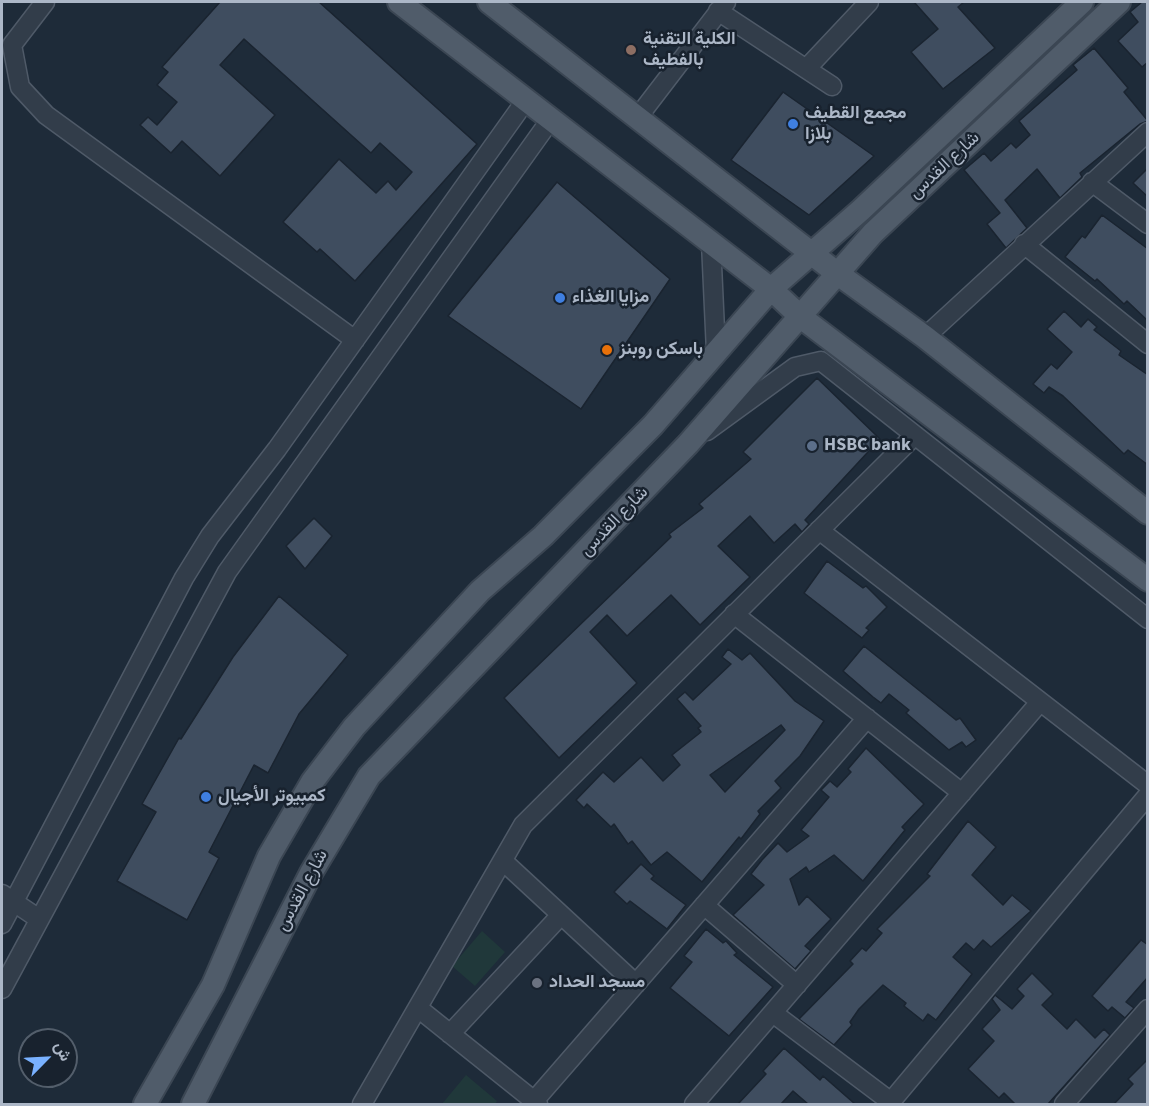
<!DOCTYPE html>
<meta charset="utf-8">
<style>
body{margin:0}
#map{position:relative;width:1149px;height:1106px;overflow:hidden;background:#1e2b39;font-family:"Source Sans 3",Vazirmatn,sans-serif}
canvas{display:block}
.frame{position:absolute;inset:0;border:3px solid #acb7c7;pointer-events:none}
.north{position:absolute;left:18px;top:1028px;width:60px;height:60px;box-sizing:border-box;background:#18222e;border:2px solid #535e6b;border-radius:50%;rotate:66deg;font-size:16px;font-weight:700;line-height:24px;text-align:center;color:#acb7c7}
.north::after{content:'';display:block;margin:auto;width:21px;height:27px;background:#79b1ff;clip-path:polygon(50% 0,100% 100%,50% 72%,0 100%)}
</style>
<div id="map">
<canvas width="1149" height="1106"></canvas>
<div class="frame"></div>
<div class="north">ش</div>
</div>
<script>
const context = document.querySelector('canvas').getContext('2d');
context.lineJoin = 'round';
function fillPath(path, color) { context.fillStyle = color; context.fill(path, 'evenodd'); }
const toPath = rows => new Path2D(rows.map(r => 'M' + r).join(''));
function stroke(path, color, width, dash) { context.strokeStyle = color; context.lineWidth = width; context.lineCap = dash ? 'butt' : 'round'; context.setLineDash(dash || []); context.stroke(path); }
function label(font, color, halo, rows, align = 'center') {
  context.font = font + ' "Source Sans 3",Vazirmatn,sans-serif'; context.lineWidth = 5; context.setLineDash([]); context.textBaseline = 'middle'; context.strokeStyle = halo; context.fillStyle = color; for (const [text, x, y, turn = 0] of rows) {
    context.save(); context.translate(x, y); context.rotate((+turn || 0) * Math.PI / 180); context.textAlign = isNaN(turn) ? turn : align; if (halo) context.strokeText(text, 0, 0); context.fillText(text, 0, 0); context.restore();
  }
}
fillPath(toPath([
 [482,931,505,952,475,986,452,966],
 [466,1075,497,1101,495,1104,442,1104]
]), '#20383a');
const building = toPath([
 [220,2,319,2,477,144,355,281,320,249,317,252,283,222,339,159,376,193,388,181,396,190,412,172,380,143,371,153,244,39,220,65,275,115,220,176,182,141,171,153,140,125,148,117,157,125,177,102,157,85,168,72,162,67,220,2],
 [914,2,964,2,958,7,995,48,943,89,911,52,938,29,914,2],
 [1142,2,1148,2,1148,62,1142,67,1118,41,1138,22,1130,12,1142,2],
 [1094,48,1128,88,1124,92,1148,121,1140,124,1080,173,1082,177,1060,198,1037,169,1005,200,1027,228,1006,248,987,224,1000,213,964,170,984,153,991,161,1011,143,1016,148,1030,135,1019,121,1077,70,1073,65,1094,48],
 [783,92,874,156,809,215,731,160,783,92],
 [1148,168,1148,197,1133,183,1148,168],
 [557,182,670,279,581,409,448,316,557,182],
 [1102,215,1148,249,1148,321,1127,301,1124,304,1097,279,1095,281,1065,257,1082,236,1085,238,1102,215],
 [1064,311,1081,327,1088,319,1097,327,1094,330,1121,351,1119,355,1148,375,1148,465,1128,450,1124,454,1063,396,1049,387,1044,393,1033,384,1051,364,1057,369,1072,352,1047,329,1064,311],
 [817,378,880,439,805,520,809,524,802,532,795,524,774,543,750,516,718,546,750,577,700,625,671,595,627,636,607,615,590,632,637,683,559,758,504,698,671,537,669,534,703,508,699,504,751,459,743,452,817,378],
 [314,518,332,536,305,569,286,546,314,518],
 [827,561,863,588,866,586,887,607,866,628,869,630,862,638,804,593,827,561],
 [279,596,348,655,299,714,268,773,254,765,209,852,219,858,187,920,117,881,156,812,142,804,179,738,181,739,233,657,279,596],
 [864,646,956,720,960,718,976,740,966,747,962,742,949,750,906,713,909,710,889,694,881,703,873,697,843,671,864,646],
 [728,649,742,660,750,653,795,701,824,721,800,756,775,781,781,788,758,811,760,814,741,839,739,837,702,882,667,852,651,865,632,841,628,844,614,824,611,827,587,804,584,808,576,800,603,772,614,782,641,757,663,781,680,765,672,755,701,732,698,728,701,726,677,699,685,692,693,700,731,664,722,657,728,649],
 [781,725,785,730,725,792,710,775,781,725],
 [866,748,924,804,902,827,905,830,863,881,834,855,809,872,806,867,790,879,799,905,807,896,831,919,805,946,811,951,795,969,733,915,764,885,751,874,762,860,778,843,787,852,809,836,801,830,829,797,821,790,830,781,837,787,851,772,848,769,866,748],
 [968,821,996,847,972,875,1003,905,1012,895,1031,911,991,947,983,940,974,950,966,943,953,957,972,974,936,1020,928,1014,923,1021,904,1006,906,1003,883,985,859,1009,850,1022,852,1025,834,1045,799,1019,853,964,850,961,862,948,866,951,882,933,877,929,930,876,927,874,968,821],
 [641,864,654,876,651,879,686,905,667,929,630,901,627,904,614,892,641,864],
 [706,929,723,943,726,941,737,953,734,955,773,987,729,1036,670,988,692,962,684,956,706,929],
 [1141,940,1148,945,1148,977,1126,1002,1134,1008,1125,1018,1112,1007,1108,1011,1092,996,1141,940],
 [1032,973,1053,994,1042,1005,1067,1029,1076,1019,1095,1038,1104,1029,1110,1035,1048,1104,1015,1104,1004,1093,999,1098,968,1069,994,1041,982,1029,1000,1010,992,999,995,995,1012,1009,1024,996,1017,989,1032,973],
 [784,1048,820,1080,823,1076,855,1104,808,1104,793,1091,781,1104,738,1104,766,1074,763,1071,784,1048],
 [1148,1059,1148,1104,1114,1104,1133,1084,1128,1079,1148,1059]
]);
fillPath(building, '#3f4d5f');
stroke(building, '#1a2430', 1.5);
const minor = toPath([
 [45,2,12,45,20,87,46,115,355,340],
 [718,11,832,86],
 [806,69,869,2],
 [638,117,726,2],
 [1092,182,1148,224],
 [711,243,716,352],
 [1024,244,1148,344],
 [925,337,1148,132],
 [707,431,795,367,821,361,1148,619],
 [819,530,1148,785],
 [734,614,962,793],
 [503,861,636,984],
 [2,894,39,919],
 [704,905,797,985],
 [2,924,184,578,210,536,277,449,526,100],
 [2,989,227,572,551,119],
 [418,1008,538,1104],
 [773,1013,891,1102],
 [450,1034,561,915],
 [534,1101,867,718],
 [362,1104,523,825,915,435],
 [694,1104,1040,702],
 [889,1104,1148,795],
 [1064,1104,1148,1009]
]);
const major = toPath([
 [399,2,771,289,802,318,1148,580],
 [489,2,838,274,925,337,1148,513],
 [145,1104,213,985,269,856,312,782,354,727,480,591,543,536,653,425,771,289,861,210,1082,2],
 [193,1104,311,873,369,776,688,444,873,233,1119,2]
]);
stroke(minor, '#4f5a68', 21);
stroke(major, '#3b4653', 26);
stroke(minor, '#323d4a', 18);
stroke(major, '#505c6a', 22);
for (const [x, y, r, color] of [
 [631,50,6,"#8d6e63"],
 [793,124,6,"#3f7fe0"],
 [560,298,6,"#3f7fe0"],
 [607,350,6,"#e8710a"],
 [812,446,6,"#5c6f8a"],
 [206,797,6,"#3f7fe0"],
 [537,983,6,"#6b7280"]
]) { const dot = new Path2D(); dot.arc(x, y, r, 0, 2 * Math.PI); context.fillStyle = color; context.fill(dot); stroke(dot, '#18222e', 2); }
label('bold 18px', '#acb7c7', '#18222e', [
 ["الكلية التقنية",643,40],
 ["بالفطيف",643,61],
 ["مجمع القطيف",805,114],
 ["بلازا",805,135],
 ["مزايا الغذاء",572,298],
 ["باسكن روبنز",619,350],
 ["HSBC bank",824,446],
 ["كمبيوتر الأجيال",218,797],
 ["مسجد الحداد",549,983]
], 'left');
label('18px', '#acb7c7', '#18222e', [
 ["شارع القدس",945,166,-43],
 ["شارع القدس",615,522,-46],
 ["شارع القدس",303,891,-62]
]);
</script>
